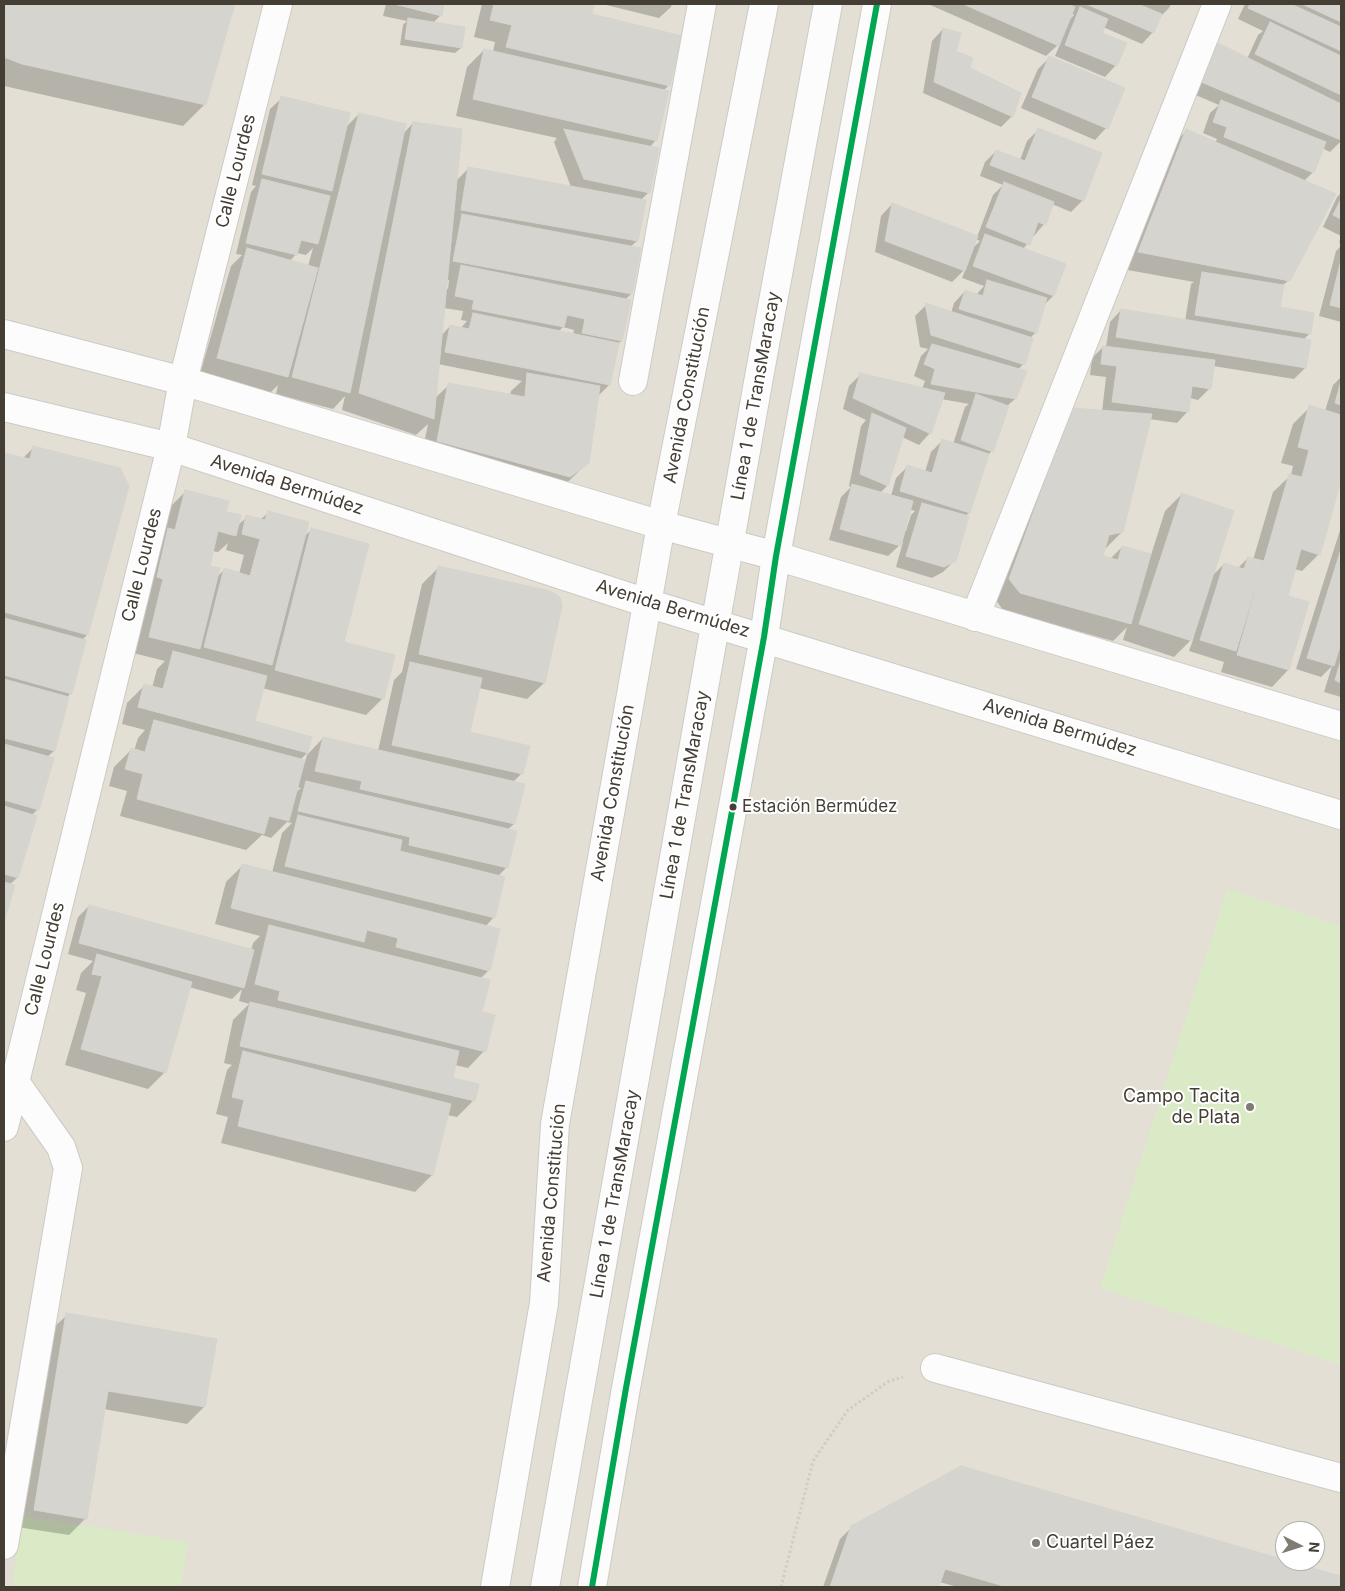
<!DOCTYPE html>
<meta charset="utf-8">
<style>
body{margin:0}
#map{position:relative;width:1345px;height:1591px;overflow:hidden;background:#eeede8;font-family:Inter,sans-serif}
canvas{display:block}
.frame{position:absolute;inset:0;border:5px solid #443e34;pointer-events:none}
.north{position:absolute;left:1275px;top:1521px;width:50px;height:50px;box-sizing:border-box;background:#fff;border:1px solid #b4b2ae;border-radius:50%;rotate:95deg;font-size:14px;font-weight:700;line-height:20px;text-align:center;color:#443e34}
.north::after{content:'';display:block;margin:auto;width:18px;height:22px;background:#807b73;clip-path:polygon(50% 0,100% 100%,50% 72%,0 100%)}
</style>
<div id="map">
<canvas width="1345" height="1591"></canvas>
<div class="frame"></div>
<div class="north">N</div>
</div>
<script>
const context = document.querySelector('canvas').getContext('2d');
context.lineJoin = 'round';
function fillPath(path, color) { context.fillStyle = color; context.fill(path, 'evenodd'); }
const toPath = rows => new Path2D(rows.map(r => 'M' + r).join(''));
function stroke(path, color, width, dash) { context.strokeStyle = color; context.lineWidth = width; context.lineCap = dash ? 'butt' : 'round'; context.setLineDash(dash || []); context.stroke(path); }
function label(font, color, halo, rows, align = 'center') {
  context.font = font + ' Inter,sans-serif'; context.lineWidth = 4; context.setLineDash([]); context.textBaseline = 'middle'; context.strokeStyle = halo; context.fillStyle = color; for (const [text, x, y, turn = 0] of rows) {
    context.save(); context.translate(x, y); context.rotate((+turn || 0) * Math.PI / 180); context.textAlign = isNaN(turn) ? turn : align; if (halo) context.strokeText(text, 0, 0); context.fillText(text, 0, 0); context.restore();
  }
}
fillPath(toPath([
 [4,4,1341,4,1341,1587,4,1587],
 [1285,1531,1315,1531,1315,1561,1285,1561]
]), '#e3dfd5');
fillPath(toPath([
 [1227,889,1341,926,1341,1365,1100,1288],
 [23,1516,188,1542,181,1587,12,1587]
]), '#dbeac6');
fillPath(toPath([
 [4,4,234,4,205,104,183,126,4,86],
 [386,4,443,4,441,15,433,23,464,28,461,48,455,53,400,45,403,25,407,21,383,16],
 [482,4,593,4,590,15,669,85,663,91,656,140,649,148,649,192,641,200,637,241,630,247,639,249,631,294,625,300,621,341,617,345,609,385,597,397,587,463,570,480,553,493,421,458,428,424,416,435,342,410,345,396,333,409,276,394,278,385,270,393,200,374,231,266,242,255,236,254,251,192,256,186,252,185,270,109,282,98,345,128,359,114,403,134,413,123,456,181,468,169,571,187,554,142,557,138,456,116,467,67,484,50,493,52,495,42,474,37],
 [313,248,308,266,290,261,297,253,306,255],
 [446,280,449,280,448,289,446,288],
 [444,308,463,311,461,320,467,321,461,328,450,326,441,336],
 [563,327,574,330,573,335,558,332],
 [438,364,522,381,511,391,510,395,449,385,435,398],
 [602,4,672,4,671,7,659,18],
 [928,4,1171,4,1169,8,1158,19,1153,32,1142,44,1103,27,1100,33,1116,65,1105,77,1055,56,1061,42,1046,56],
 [1071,13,1074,15,1067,22],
 [1245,4,1341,4,1341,101,1338,104,1341,105,1341,141,1330,152,1322,148,1313,172,1304,181,1289,280,1282,286,1278,308,1310,333,1303,340,1305,368,1294,379,1213,366,1210,388,1198,400,1190,398,1188,411,1177,423,1149,419,1122,532,1105,549,1102,557,1110,559,1122,547,1151,555,1165,511,1182,494,1212,576,1224,564,1238,568,1248,558,1253,560,1273,492,1291,475,1293,466,1281,463,1293,424,1310,407,1325,411,1333,385,1341,377,1341,475,1319,554,1302,571,1294,569,1286,597,1288,670,1272,687,1221,672,1224,662,1189,651,1194,637,1174,657,1123,640,1127,627,1113,641,1003,610,993,596,1055,426,1072,409,1102,412,1106,377,1090,375,1092,358,1103,347,1106,347,1110,322,1121,310,1185,321,1191,284,1194,282,1122,269,1170,147,1187,130,1215,143,1217,139,1203,133,1210,113,1219,105,1191,93,1206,55,1218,44,1247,59,1258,35,1263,31,1238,19],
 [943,29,955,51,1012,116,1001,127,923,93,932,41],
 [1049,58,1123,88,1106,128,1095,140,1021,108,1038,69],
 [1039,129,1083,200,1071,212,1052,204,1044,224,1023,249,1064,265,1053,296,1043,306,1036,332,1030,338,1023,364,1018,370,1015,399,1007,406,992,451,987,456,969,513,965,516,955,560,943,572,932,578,896,567,903,542,888,556,829,540,841,497,851,487,849,486,861,426,866,420,843,409,849,386,861,374,922,389,925,381,914,376,921,356,928,349,920,347,915,316,926,305,951,313,954,303,965,291,976,295,984,286,962,278,966,268,952,282,875,252,881,216,892,204,977,237,993,195,1003,185,980,176,985,162,996,151,1020,160,1027,141],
 [976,239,980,241,972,249],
 [941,399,969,404,965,407,953,444,942,441,931,452,925,472,908,466,896,478,891,496,880,493,887,486,902,437,919,445,930,433],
 [909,509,915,511,911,515,906,531,904,531],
 [1341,193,1341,243,1339,243,1341,236,1323,227,1337,197],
 [1341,246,1341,322,1319,316,1336,251],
 [34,447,87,635,82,640,71,693,66,698,54,751,47,757,52,759,37,810,31,816,35,817,17,878,9,885,13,886,4,918,4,454,22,459],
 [185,492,225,512,237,526,247,517,260,520,268,513,303,538,311,530,343,643,383,698,366,715,262,688,253,722,307,753,300,760,305,762,307,755,323,738,378,751,394,680,402,672,422,584,439,567,544,683,527,699,479,688,469,733,522,773,513,782,523,785,514,824,507,830,507,867,497,877,494,917,485,927,489,970,480,979,481,1013,484,1051,468,1068,455,1065,452,1079,474,1100,457,1117,447,1115,432,1175,415,1192,221,1143,228,1117,216,1114,227,1070,232,1065,224,1063,233,1020,249,1004,239,1001,242,989,232,999,189,987,165,1072,148,1089,65,1065,86,993,76,990,81,973,93,961,68,954,78,917,89,906,251,951,253,943,260,936,215,924,226,882,243,865,272,873,282,833,292,823,287,822,271,838,262,835,246,850,120,816,127,791,109,786,114,767,131,750,134,751,138,738,145,730,122,724,127,703,144,686,152,688,157,669,165,661,133,653,168,509],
 [228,543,226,550,244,555,239,574,224,570,216,578,208,567,212,551,218,552],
 [297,787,301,788,295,793],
 [1341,527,1341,697,1324,692,1332,666,1321,677,1296,669],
 [67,1315,204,1407,187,1424,104,1409,86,1518,69,1535,17,1527,50,1331],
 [962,1467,1341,1577,1341,1587,958,1587,939,1582,937,1587,823,1587,840,1539,852,1527]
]), '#0003');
const building = toPath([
 [4,4,56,4,221,52,206,105,22,64,4,57,4,4],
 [56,4,235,4,221,52,56,4],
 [394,4,444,4,442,16,394,4],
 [494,4,594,4,592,14,682,36,670,86,506,47,512,25,490,20,494,4],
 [963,4,1068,4,1075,7,1059,46,963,4],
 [1086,4,1138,4,1162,14,1154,33,1086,4],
 [1250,4,1291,4,1341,27,1341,51,1248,8,1250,4],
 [1302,4,1341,4,1341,22,1302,4],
 [1080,7,1108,19,1102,33,1127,43,1117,66,1065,45,1080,7],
 [408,18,465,27,462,48,405,39,408,18],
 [1270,22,1341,56,1341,95,1255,54,1270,22],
 [943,28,961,33,956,51,973,58,970,68,1021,93,1013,117,934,82,943,28],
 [1218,43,1341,104,1341,140,1201,82,1218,43],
 [484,49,669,91,657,141,473,99,484,49],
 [1049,56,1125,88,1108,129,1032,97,1049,56],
 [281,96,350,113,332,191,262,174,281,96],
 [1221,100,1326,142,1314,173,1224,137,1227,127,1213,122,1221,100],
 [359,113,406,124,350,393,292,377,359,113],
 [413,122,462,129,434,419,359,393,413,122],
 [1038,128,1102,153,1084,201,990,165,996,150,1025,161,1038,128],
 [564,129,659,148,650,193,584,179,564,129],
 [1186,129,1336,194,1290,281,1138,252,1186,129],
 [468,167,646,200,638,241,461,210,468,167],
 [262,179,330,196,318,244,301,240,297,255,246,243,262,179],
 [1004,182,1054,202,1046,225,1038,222,1030,245,986,227,1004,182],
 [1341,199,1341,219,1333,215,1341,199],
 [892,203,978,236,965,271,885,241,892,203],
 [462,214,641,248,632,294,453,261,462,214],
 [985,234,1066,264,1054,296,973,266,985,234],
 [247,248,318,268,288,377,217,358,247,248],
 [1341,260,1341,308,1330,305,1341,260],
 [461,265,631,300,622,341,582,333,585,319,567,315,564,327,472,309,474,300,455,296,461,265],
 [1202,272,1284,285,1280,307,1314,313,1311,334,1195,315,1202,272],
 [987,280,1047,298,1037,333,959,309,965,290,983,296,987,280],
 [925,303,1033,338,1025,365,931,335,925,303],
 [1121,309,1311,340,1306,368,1116,337,1121,309],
 [473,313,619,343,610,385,445,352,450,325,469,329,473,313],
 [932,344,1027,371,1016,399,931,384,935,369,924,364,932,344],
 [1103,346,1215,360,1211,389,1192,386,1189,412,1112,402,1117,366,1101,364,1103,346],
 [527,373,600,386,589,463,570,477,437,441,448,383,525,397,527,373],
 [860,373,945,393,931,434,853,398,860,373],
 [1341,381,1341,405,1335,403,1341,381],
 [976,394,1009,406,993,452,961,440,976,394],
 [1309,405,1341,415,1341,480,1320,555,1301,549,1288,596,1309,602,1289,670,1237,655,1289,474,1302,477,1309,450,1298,447,1309,405],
 [1072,408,1152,414,1123,532,1109,535,1070,524,1075,507,1039,497,1072,408],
 [872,413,906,428,888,486,860,474,872,413],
 [942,439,989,454,970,513,900,491,907,465,932,473,942,439],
 [33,446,120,468,129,486,88,635,4,612,4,453,30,459,33,446],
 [852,484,913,501,901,546,840,529,852,484],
 [185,490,229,501,226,512,241,515,236,536,218,531,210,566,220,568,200,649,149,637,163,579,157,577,168,528,175,530,185,490],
 [1182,493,1234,511,1192,641,1139,624,1182,493],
 [1039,497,1075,507,1070,524,1109,535,1103,556,1118,560,1122,546,1151,554,1131,624,1020,593,1009,579,1039,497],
 [922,503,969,516,956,561,944,567,906,556,922,503],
 [268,511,309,522,272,665,204,647,224,568,250,576,260,539,242,534,246,515,265,520,268,511],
 [311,528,369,544,344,642,395,655,384,699,275,670,311,528],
 [1341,549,1341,643,1334,666,1307,658,1341,549],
 [1248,557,1264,561,1236,651,1200,640,1224,563,1244,569,1248,557],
 [438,566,550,591,560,597,562,606,545,683,419,654,438,566],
 [4,618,86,640,72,694,4,675,4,618],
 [173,651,267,676,255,721,312,737,308,753,138,707,144,684,163,689,173,651],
 [1341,660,1341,683,1335,680,1341,660],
 [410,662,482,678,470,732,530,746,523,774,392,745,410,662],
 [4,679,69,697,55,751,4,738,4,679],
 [154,720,305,760,289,821,269,816,264,834,137,799,143,774,125,769,131,748,145,752,154,720],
 [323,737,525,784,515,824,360,789,362,781,315,771,323,737],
 [4,744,54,758,39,810,4,800,4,744],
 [306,781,517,831,508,868,409,845,410,837,298,811,306,781],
 [4,806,37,816,18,878,4,874,4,806],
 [298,815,402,840,400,851,505,877,495,918,285,866,298,815],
 [242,864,500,929,490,971,396,947,398,938,367,930,364,942,231,908,242,864],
 [4,882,15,885,4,922,4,882],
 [89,905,254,950,244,988,79,943,89,905],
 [269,925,490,980,482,1012,495,1015,486,1052,278,1000,280,991,255,984,269,925],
 [97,954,192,982,166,1073,81,1049,102,976,92,974,97,954],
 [250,1002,459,1051,453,1078,479,1084,475,1101,240,1046,250,1002],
 [243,1051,451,1104,433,1175,238,1126,244,1100,232,1097,243,1051],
 [66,1313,217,1339,205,1407,108,1391,87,1519,34,1510,66,1313],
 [961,1466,1285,1560,1285,1561,1341,1576,1341,1587,1007,1587,945,1569,939,1587,830,1587,851,1526,961,1466]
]);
fillPath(building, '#d6d4cf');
stroke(building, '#d7d4cd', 1);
const minor = toPath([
 [4,334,183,381,661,525,776,556,1341,726],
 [633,381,702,4],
 [4,407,171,447,647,603,1341,815],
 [975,617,1217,4],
 [4,1127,171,447,183,381,278,4],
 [935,1368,1341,1478],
 [4,1545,68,1168,61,1147,15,1082],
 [495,1587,544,1303,555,1124,661,525,764,4],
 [545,1587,759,377,828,4],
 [592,1587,626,1388,764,637,776,556,877,4]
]);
stroke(minor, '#cccac5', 30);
stroke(toPath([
 [781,1587,813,1461,848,1410,889,1381,903,1377]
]), '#d0cdc9', 3, [2.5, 2.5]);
stroke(minor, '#fcfcfc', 28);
stroke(toPath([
 [592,1587,626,1388,764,637,776,556,877,4]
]), '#00a651', 6);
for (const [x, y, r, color] of [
 [733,807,4.5,"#443e34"],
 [1250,1107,5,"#807b73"],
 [1036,1543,5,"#807b73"]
]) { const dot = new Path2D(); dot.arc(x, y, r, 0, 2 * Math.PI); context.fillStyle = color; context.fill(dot); stroke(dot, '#fff', 2); }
label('17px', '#443e34', '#fff', [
 ["Estación Bermúdez",742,807]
], 'left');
label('18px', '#443e34', '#fff', [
 ["Calle Lourdes",236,171,-76],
 ["Avenida Constitución",687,395,-79],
 ["Línea 1 de TransMaracay",756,396,-80],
 ["Avenida Bermúdez",287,485,18],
 ["Calle Lourdes",142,565,-76],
 ["Avenida Bermúdez",673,609,17],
 ["Avenida Bermúdez",1060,728,17],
 ["Avenida Constitución",613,793,-80],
 ["Línea 1 de TransMaracay",685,795,-80],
 ["Calle Lourdes",45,959,-76],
 ["Avenida Constitución",552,1193,-85],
 ["Línea 1 de TransMaracay",615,1194,-80]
]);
label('18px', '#443e34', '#fff', [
 ["Campo Tacita",1240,1097],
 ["de Plata",1240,1118],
 ["Cuartel Páez",1046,1543,"left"]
], 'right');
</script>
